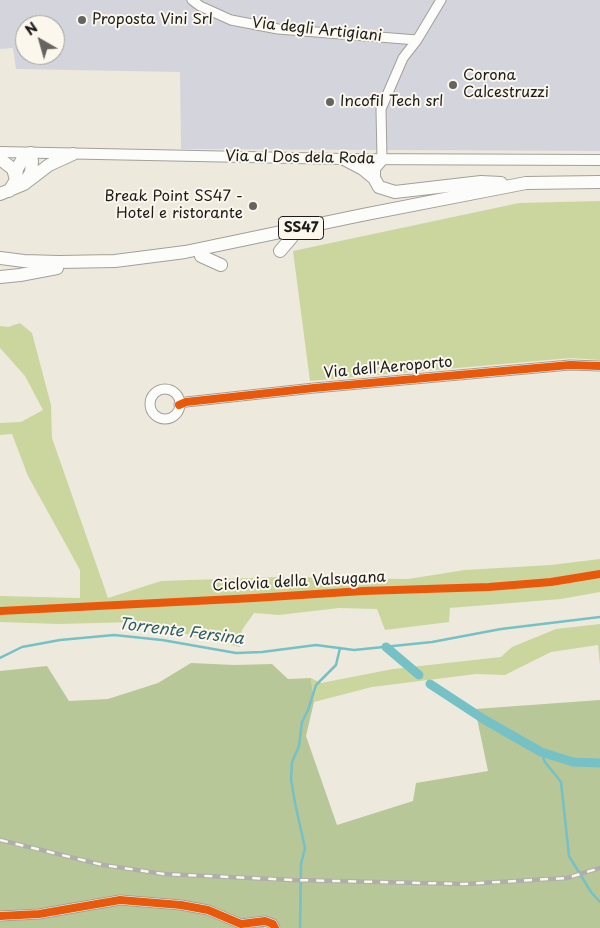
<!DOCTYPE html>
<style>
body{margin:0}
#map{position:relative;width:600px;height:928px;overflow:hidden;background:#edeadd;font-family:"Playpen Sans",sans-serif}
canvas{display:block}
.north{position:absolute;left:15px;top:15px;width:50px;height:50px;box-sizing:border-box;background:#fbf7ec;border:1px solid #a29f99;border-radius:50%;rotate:322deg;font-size:14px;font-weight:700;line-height:20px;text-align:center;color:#1c1c1c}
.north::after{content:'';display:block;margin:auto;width:18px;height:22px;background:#656460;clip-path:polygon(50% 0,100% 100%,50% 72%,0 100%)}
</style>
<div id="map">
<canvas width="600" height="928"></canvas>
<div class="north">N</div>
</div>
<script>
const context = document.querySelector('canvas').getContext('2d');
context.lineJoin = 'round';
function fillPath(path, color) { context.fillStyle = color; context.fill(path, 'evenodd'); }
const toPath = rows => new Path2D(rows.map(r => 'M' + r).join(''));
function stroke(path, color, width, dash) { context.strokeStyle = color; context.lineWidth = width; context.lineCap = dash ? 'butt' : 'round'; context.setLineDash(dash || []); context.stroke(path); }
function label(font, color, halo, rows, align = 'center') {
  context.font = font + ' "Playpen Sans",sans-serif'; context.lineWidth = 4; context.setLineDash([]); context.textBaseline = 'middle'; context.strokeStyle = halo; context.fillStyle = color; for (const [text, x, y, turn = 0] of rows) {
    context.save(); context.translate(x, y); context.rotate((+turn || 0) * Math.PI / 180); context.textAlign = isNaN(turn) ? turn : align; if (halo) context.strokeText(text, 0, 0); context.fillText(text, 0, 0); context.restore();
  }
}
fillPath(toPath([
 [0,0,600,0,600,151,181,149,180,72,16,69,13,48,0,49],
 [25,25,55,25,55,55,25,55]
]), '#d4d4dd');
fillPath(toPath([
 [600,201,600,360,571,358,310,381,293,251,519,203],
 [20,323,32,333,51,405,52,438,108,598,161,581,280,577,408,579,465,570,551,565,600,559,600,592,561,599,450,608,449,622,385,630,377,609,339,608,279,615,254,613,242,630,240,647,137,622,58,624,0,622,0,596,80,598,80,570,28,476,12,434,0,435,0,423,21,422,43,410,25,376,0,348,0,326,8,327],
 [600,624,600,666,598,645,551,652,505,675,476,674,372,687,314,702,311,678,321,683,393,669,501,657,512,647,556,629]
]), '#cbd69e');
fillPath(toPath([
 [191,663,234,665,272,664,288,679,311,678,314,702,306,736,337,825,413,801,416,783,488,771,475,709,600,700,600,928,281,928,272,920,264,928,0,928,0,671,47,666,69,701,108,699,158,683]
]), '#b8c798');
stroke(toPath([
 [0,658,22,647,60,640,114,635,162,640,236,653,262,652,316,645,354,650,432,642,501,629,600,617],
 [541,752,545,762,561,782,569,856,591,892,600,902],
 [300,928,301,864,305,848,295,803,291,779,292,762,299,746,302,722,308,710,316,685,336,665,340,648]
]), '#75c1c5', 2.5);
stroke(toPath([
 [386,647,419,675],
 [430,684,485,720,541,752,573,762,600,763]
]), '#75c1c5', 9);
const minor = toPath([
 [192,0,200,6,231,20,278,29,417,40],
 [382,159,381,109,403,58,417,40,441,0],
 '150 404a15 15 0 1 1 30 0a15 15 0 1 1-30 0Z',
 [179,405,186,402,314,388,570,365,600,366],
 [0,916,39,914,120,900,181,905,208,910,241,924,265,921,273,924,275,928]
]);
const major = toPath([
 [0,152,344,159,600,160]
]);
const highway = toPath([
 [0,159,13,169,16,180],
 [344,159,363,169,374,178,379,187,395,192,481,182,501,183],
 [374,178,374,168,382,159],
 [9,191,16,180,17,169,22,160,31,153,32,162,31,172,25,183],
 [0,194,24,184,49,165,73,154],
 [280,251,292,237],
 [201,256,221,265],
 [0,258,24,261,59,262,115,261,185,252,362,215,526,183,600,182],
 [0,277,20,275,57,268]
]);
stroke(minor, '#a2a098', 11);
stroke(major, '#a2a098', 12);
stroke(highway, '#a2a098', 14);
stroke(minor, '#fcfcfa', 9);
stroke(major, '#fcfcfa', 10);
stroke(highway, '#fcfcfa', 12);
const rail = toPath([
 [0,840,103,865,164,874,293,880,464,884,567,878,600,868]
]);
stroke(rail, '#afaead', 4.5);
stroke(rail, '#fbf7ec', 2.5, [8]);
stroke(toPath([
 [179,405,186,402,314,388,570,365,600,366],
 [0,611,254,598,363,591,489,587,551,582,600,574],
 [0,916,39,914,120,900,181,905,208,910,241,924,265,921,273,924,275,928]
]), '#e8590c', 8);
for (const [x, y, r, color] of [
 [82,20,5,"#656460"],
 [453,85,5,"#656460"],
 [330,102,5,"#656460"],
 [253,206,5,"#656460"]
]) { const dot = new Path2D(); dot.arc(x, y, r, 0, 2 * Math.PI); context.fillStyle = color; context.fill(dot); stroke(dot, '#fbf7ec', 2); }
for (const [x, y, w] of [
 [301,228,45]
]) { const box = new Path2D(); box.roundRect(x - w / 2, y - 11.5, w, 23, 4); context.fillStyle = '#fbf7ec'; context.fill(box); stroke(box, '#1c1c1c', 1); }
label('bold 14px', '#1c1c1c', null, [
 ["SS47",301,228]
]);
label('15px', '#1c1c1c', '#fbf7ec', [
 ["Proposta Vini Srl",92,20],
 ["Corona",463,76],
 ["Calcestruzzi",463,93],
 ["Incofil Tech srl",340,102],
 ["Break Point SS47 -",243,197,"right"],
 ["Hotel e ristorante",243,214,"right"]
], 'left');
label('15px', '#1c1c1c', '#fbf7ec', [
 ["Via degli Artigiani",317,30,6],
 ["Via al Dos dela Roda",300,158,1],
 ["Via dell'Aeroporto",388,368,-5],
 ["Ciclovia della Valsugana",299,582,-3]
]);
label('italic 16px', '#2d5f64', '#fbf7ec', [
 ["Torrente Fersina",181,632,7]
]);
</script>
